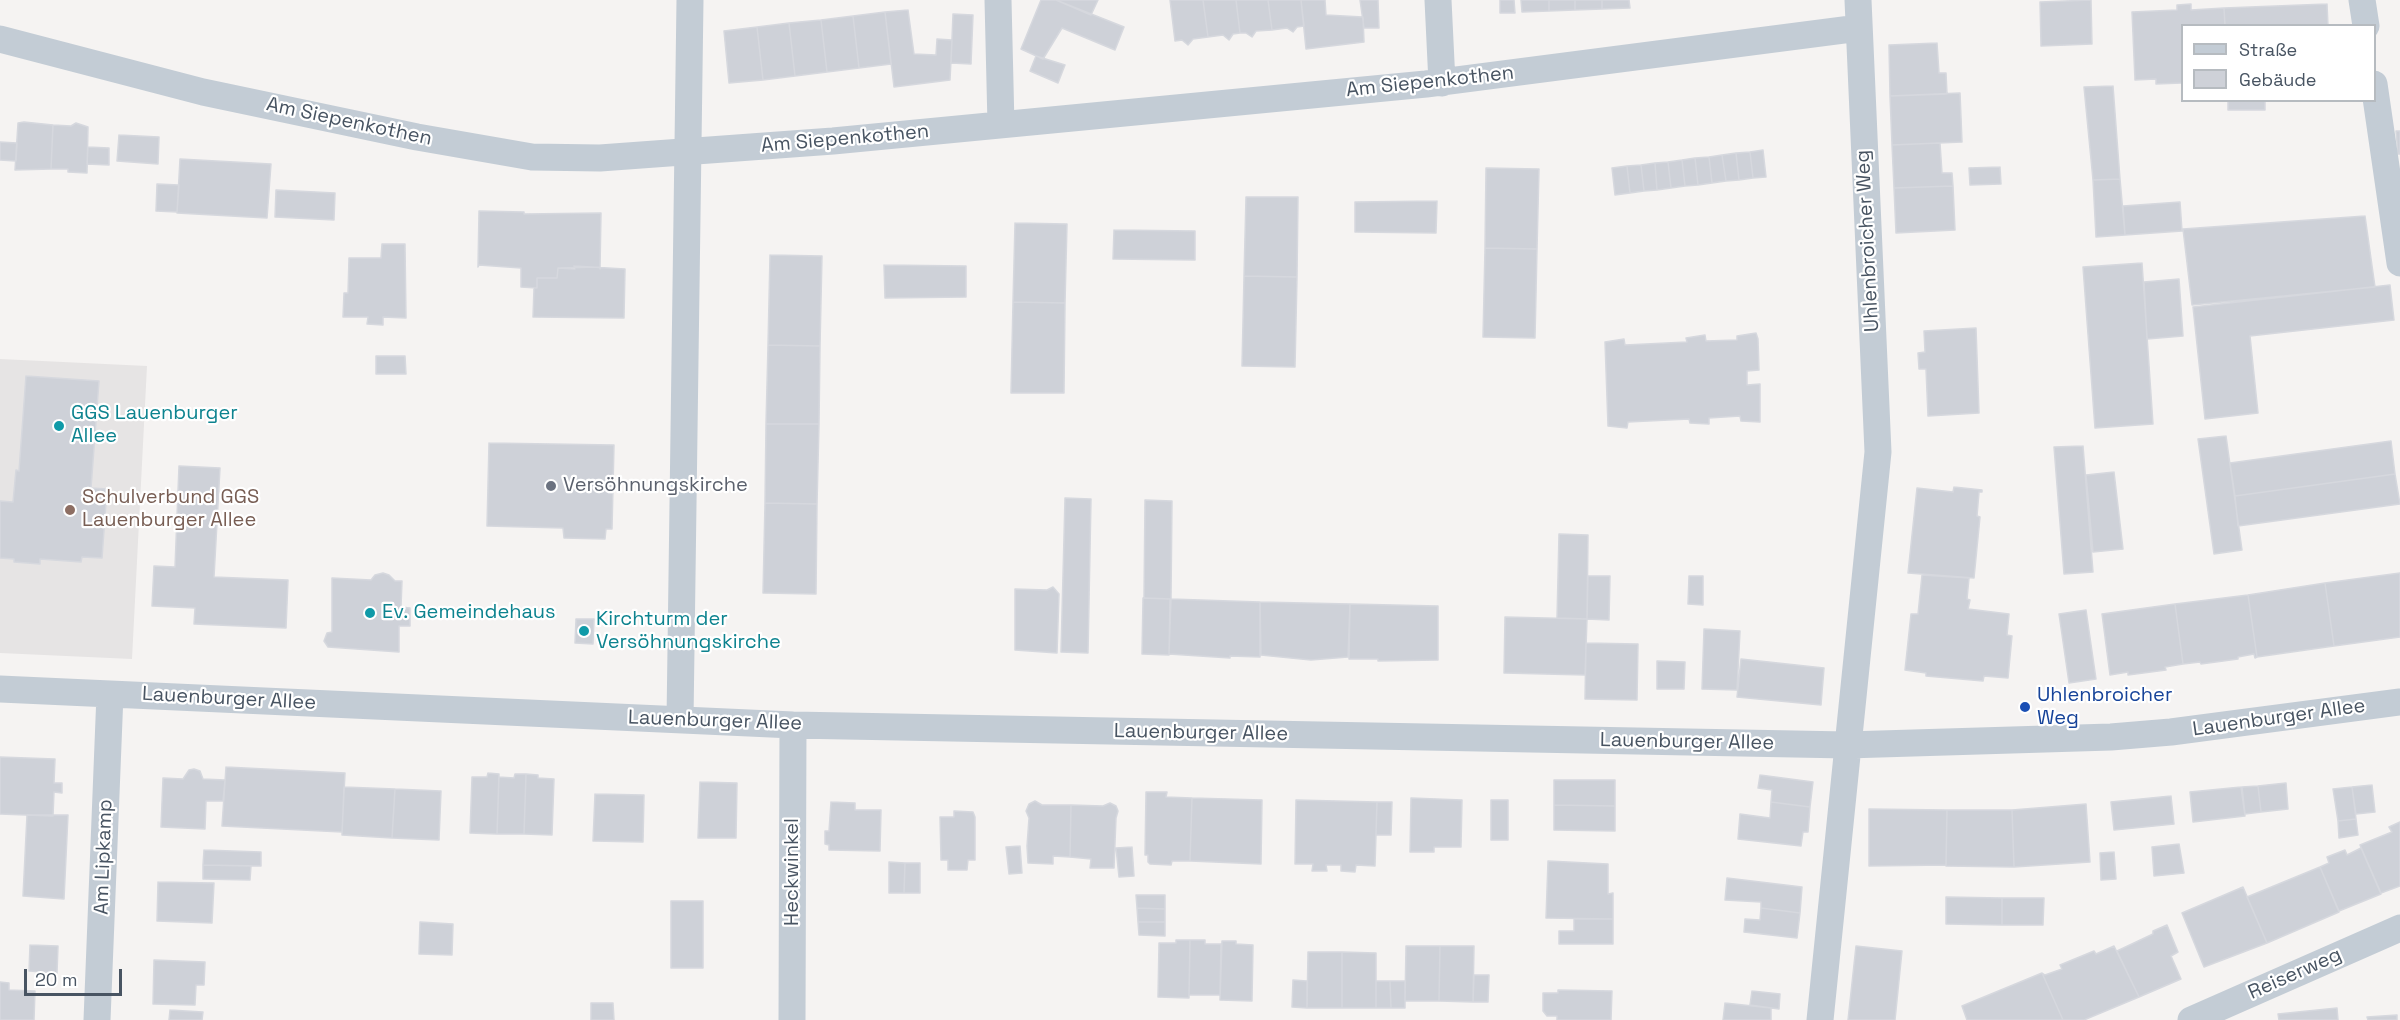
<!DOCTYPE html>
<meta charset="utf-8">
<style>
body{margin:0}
#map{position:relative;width:2400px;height:1020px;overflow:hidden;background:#f5f3f2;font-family:"Space Grotesk",sans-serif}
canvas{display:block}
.legend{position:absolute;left:2181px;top:24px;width:195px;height:78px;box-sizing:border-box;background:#fff;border:2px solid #b6bbc0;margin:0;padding:8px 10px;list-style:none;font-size:18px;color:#485462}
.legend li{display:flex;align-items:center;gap:12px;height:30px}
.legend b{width:30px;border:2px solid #b6bbc0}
.scale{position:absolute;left:24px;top:969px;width:98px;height:27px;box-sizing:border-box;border:3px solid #485462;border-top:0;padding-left:8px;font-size:18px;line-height:21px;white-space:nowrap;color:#485462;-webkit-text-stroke:4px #fff;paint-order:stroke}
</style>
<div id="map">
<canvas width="2400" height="1020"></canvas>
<ul class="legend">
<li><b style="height:8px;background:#c3ccd5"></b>Straße</li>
<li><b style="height:16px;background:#ced1d8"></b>Gebäude</li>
</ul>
<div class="scale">20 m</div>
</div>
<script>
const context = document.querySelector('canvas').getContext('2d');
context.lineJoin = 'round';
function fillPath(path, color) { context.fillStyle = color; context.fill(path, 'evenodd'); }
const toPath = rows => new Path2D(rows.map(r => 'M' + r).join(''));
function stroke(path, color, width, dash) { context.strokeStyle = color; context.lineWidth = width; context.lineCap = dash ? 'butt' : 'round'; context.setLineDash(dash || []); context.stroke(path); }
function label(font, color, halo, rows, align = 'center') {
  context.font = font + ' "Space Grotesk",sans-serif'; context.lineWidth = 4.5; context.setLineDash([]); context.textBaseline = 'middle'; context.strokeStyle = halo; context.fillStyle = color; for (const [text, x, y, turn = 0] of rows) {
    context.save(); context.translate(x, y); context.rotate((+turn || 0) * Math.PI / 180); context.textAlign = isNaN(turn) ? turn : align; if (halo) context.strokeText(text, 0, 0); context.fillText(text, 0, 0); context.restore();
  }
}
fillPath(toPath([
 [0,359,147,366,132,659,0,653]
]), '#e6e4e4');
const building = toPath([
 [1041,0,1056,0,1124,27,1115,50,1062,28,1043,59,1021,49,1041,0],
 [1056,0,1098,0,1091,15,1056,0],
 [1170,0,1203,0,1208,37,1193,39,1188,45,1182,40,1175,41,1170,0],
 [1203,0,1236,0,1240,33,1233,34,1229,40,1223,35,1208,37,1203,0],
 [1236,0,1268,0,1272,30,1256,31,1252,37,1246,33,1240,33,1236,0],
 [1268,0,1301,0,1304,26,1297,27,1293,32,1287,28,1272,30,1268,0],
 [1301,0,1325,0,1326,15,1363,17,1364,42,1306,49,1301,0],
 [1360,0,1378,0,1379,28,1364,28,1360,0],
 [1500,0,1514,0,1515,13,1500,13,1500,0],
 [1521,0,1549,0,1549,11,1522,12,1521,0],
 [1549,0,1575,0,1575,10,1549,11,1549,0],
 [1575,0,1602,0,1602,9,1575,10,1575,0],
 [1602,0,1629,0,1630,8,1602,9,1602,0],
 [2091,0,2092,44,2041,46,2040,2,2091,0],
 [2191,4,2191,10,2224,8,2225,26,2182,26,2182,83,2156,84,2156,79,2135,80,2132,12,2177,10,2177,5,2191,4],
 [2327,4,2328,26,2225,26,2224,8,2327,4],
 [908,10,914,54,936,55,937,39,952,40,950,80,894,87,885,12,908,10],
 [885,12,891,64,859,68,853,16,885,12],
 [953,14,973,15,971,64,951,63,953,14],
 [853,16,859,68,827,72,821,20,853,16],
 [821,20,827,72,795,76,789,23,821,20],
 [789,23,795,76,763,80,757,27,789,23],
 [757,27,763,80,729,83,724,31,757,27],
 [1937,43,1939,73,1946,73,1947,94,1890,96,1889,45,1937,43],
 [1036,56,1065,65,1058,83,1030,71,1036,56],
 [2113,86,2120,179,2093,180,2084,87,2113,86],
 [1960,93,1962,142,1892,145,1890,96,1960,93],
 [2228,100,2265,100,2265,110,2228,110,2228,100],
 [24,122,53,125,51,169,15,170,18,123,24,122],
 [76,123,88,127,87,173,68,172,68,169,51,169,53,125,71,126,76,123],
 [2396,131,2400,131,2400,154,2398,154,2396,131],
 [119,135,159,137,158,164,117,161,119,135],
 [0,142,17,143,16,161,0,160,0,142],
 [1940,143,1942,173,1952,173,1953,186,1894,188,1892,145,1940,143],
 [88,147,109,148,109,165,87,164,88,147],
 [1763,150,1766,177,1753,178,1750,152,1763,150],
 [1750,152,1753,178,1739,180,1736,153,1750,152],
 [1736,153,1739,180,1726,181,1722,155,1736,153],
 [1722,155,1726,181,1712,183,1709,157,1722,155],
 [1709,157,1712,183,1698,185,1695,158,1709,157],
 [1695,158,1698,185,1685,186,1682,160,1695,158],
 [180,159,271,164,267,218,177,213,180,159],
 [1682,160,1685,186,1671,188,1668,162,1682,160],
 [1668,162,1671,188,1657,190,1655,163,1668,162],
 [1655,163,1657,190,1644,191,1641,165,1655,163],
 [1641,165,1644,191,1630,193,1627,166,1641,165],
 [1627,166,1630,193,1615,195,1612,168,1627,166],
 [2000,167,2001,184,1970,185,1969,168,2000,167],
 [1486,168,1539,169,1537,249,1485,248,1486,168],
 [2120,179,2125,235,2096,237,2093,180,2120,179],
 [157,184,179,185,177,212,156,211,157,184],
 [1953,186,1955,230,1896,233,1894,188,1953,186],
 [276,190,335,193,334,220,275,217,276,190],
 [1246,197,1298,197,1297,277,1244,276,1246,197],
 [1437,201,1436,233,1355,232,1355,202,1437,201],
 [2180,202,2182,231,2125,235,2123,206,2180,202],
 [479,211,524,212,524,214,601,213,600,269,600,267,558,268,557,278,537,278,537,288,521,287,521,268,479,265,478,267,479,211],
 [2365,216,2375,287,2192,305,2183,229,2365,216],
 [1015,223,1067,224,1065,303,1013,302,1015,223],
 [1114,230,1195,231,1195,260,1113,259,1114,230],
 [382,244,405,244,406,318,383,317,383,325,367,324,368,317,343,317,344,293,348,293,349,258,381,258,382,244],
 [1485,248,1537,249,1535,338,1483,337,1485,248],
 [770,255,822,256,820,346,768,345,770,255],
 [2142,263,2153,424,2095,428,2083,267,2142,263],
 [884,265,966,266,966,297,885,298,884,265],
 [574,266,625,269,624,318,533,317,534,288,537,288,537,278,557,278,558,268,575,269,574,266],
 [1244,276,1297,277,1295,367,1242,366,1244,276],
 [2179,279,2183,336,2147,339,2144,282,2179,279],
 [2390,285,2394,320,2250,336,2258,413,2205,419,2193,307,2390,285],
 [1013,302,1065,303,1064,393,1011,393,1013,302],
 [1976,328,1979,413,1928,416,1926,369,1919,369,1918,353,1925,352,1924,331,1976,328],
 [1756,333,1758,339,1759,370,1747,371,1747,385,1760,384,1760,422,1741,421,1740,416,1709,418,1709,424,1690,423,1689,419,1628,422,1627,428,1608,426,1605,342,1624,339,1625,345,1687,342,1686,338,1705,335,1706,341,1737,340,1737,336,1756,333],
 [768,345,820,346,819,424,766,424,768,345],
 [376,356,405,356,406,374,376,374,376,356],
 [26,376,99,381,91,488,107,489,102,558,82,557,81,562,40,559,40,564,14,562,14,559,0,558,0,501,13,502,16,470,19,471,26,376],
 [766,424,819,424,817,504,765,503,766,424],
 [2226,436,2242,550,2214,554,2198,439,2226,436],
 [2391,441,2395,474,2235,496,2230,463,2391,441],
 [489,443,614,445,612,529,606,529,605,539,564,538,563,528,487,526,489,443],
 [2083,446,2093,572,2064,574,2054,447,2083,446],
 [179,466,220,468,214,577,288,580,286,628,194,624,195,608,152,606,154,566,175,567,179,466],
 [2114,472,2123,549,2093,552,2086,475,2114,472],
 [2395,474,2400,504,2238,526,2235,496,2395,474],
 [1954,487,1982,490,1982,492,1979,492,1977,516,1980,517,1974,578,1908,573,1917,488,1953,492,1954,487],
 [1065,498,1091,499,1088,653,1061,652,1065,498],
 [1145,500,1172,501,1171,599,1144,598,1145,500],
 [765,503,817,504,816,594,763,593,765,503],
 [1559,534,1588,535,1587,619,1557,618,1559,534],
 [383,573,389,575,395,581,402,581,401,607,410,608,410,626,399,626,399,652,328,647,324,641,327,633,332,632,332,578,371,580,375,575,383,573],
 [2400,573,2400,637,2334,646,2325,583,2400,573],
 [1922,575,1969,578,1967,599,1970,600,1968,609,2009,614,2007,635,2012,636,2008,678,1984,676,1983,681,1926,676,1926,673,1905,670,1911,614,1918,614,1922,575],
 [1588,576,1610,576,1609,620,1587,619,1588,576],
 [1689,576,1703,576,1703,605,1688,604,1689,576],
 [2325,583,2334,646,2257,657,2248,595,2325,583],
 [1053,587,1059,594,1057,653,1015,650,1015,589,1047,590,1053,587],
 [2248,595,2257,657,2255,658,2254,654,2238,657,2238,659,2201,664,2200,662,2183,664,2175,604,2248,595],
 [1143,598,1170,599,1169,655,1142,654,1143,598],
 [1171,599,1260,602,1260,657,1230,656,1230,658,1169,654,1171,599],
 [1260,602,1350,604,1348,657,1311,660,1261,655,1260,602],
 [1350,604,1438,606,1438,660,1378,661,1378,659,1349,659,1350,604],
 [2175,604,2183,664,2165,667,2166,670,2128,675,2128,672,2110,675,2102,614,2175,604],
 [2086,610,2096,679,2069,683,2059,614,2086,610],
 [1505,617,1587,619,1585,675,1504,673,1505,617],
 [576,619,594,619,593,644,575,643,576,619],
 [1704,629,1740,631,1737,690,1702,689,1704,629],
 [1586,643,1638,644,1637,700,1585,699,1586,643],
 [1741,659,1824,668,1821,705,1737,697,1741,659],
 [1657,661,1685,662,1684,689,1657,689,1657,661],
 [0,757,55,759,54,783,62,783,62,793,54,792,53,816,0,814,0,757],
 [226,767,345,773,342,832,222,826,226,767],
 [194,769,200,771,203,779,225,780,223,801,206,801,205,829,161,827,163,778,183,779,189,770,194,769],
 [488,773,499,774,497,834,470,833,472,777,487,777,488,773],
 [515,774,526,774,524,834,497,834,499,777,514,778,515,774],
 [526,774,538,775,538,778,554,779,552,835,524,834,526,774],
 [1760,775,1813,782,1810,807,1771,802,1772,790,1758,788,1760,775],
 [1554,780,1615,780,1615,806,1554,805,1554,780],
 [700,782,737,783,736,838,698,838,700,782],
 [2286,783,2288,809,2261,812,2258,786,2286,783],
 [2372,785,2375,812,2356,814,2352,787,2372,785],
 [2258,786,2261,812,2245,814,2242,787,2258,786],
 [344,787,395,789,392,838,342,835,344,787],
 [2241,787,2245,816,2193,822,2190,792,2241,787],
 [2352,787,2356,819,2338,821,2333,789,2352,787],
 [395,789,441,791,439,840,392,838,395,789],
 [1146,792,1167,792,1166,797,1192,798,1190,861,1172,861,1171,865,1150,864,1148,862,1148,855,1145,855,1146,792],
 [595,794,644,795,643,842,593,841,595,794],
 [2171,796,2174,824,2114,830,2111,802,2171,796],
 [1192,798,1262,800,1261,864,1190,861,1192,798],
 [1411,798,1462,800,1461,847,1434,847,1434,852,1410,852,1411,798],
 [1296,800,1377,802,1375,866,1356,865,1355,872,1341,871,1341,865,1326,865,1327,871,1312,871,1313,864,1295,864,1296,800],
 [1491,800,1508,800,1508,840,1491,840,1491,800],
 [1035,801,1042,805,1071,805,1070,857,1053,856,1053,864,1028,863,1027,846,1029,818,1026,811,1029,804,1035,801],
 [831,802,855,803,855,810,881,810,880,851,829,850,829,845,825,844,825,831,829,831,831,802],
 [1377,802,1392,802,1391,835,1376,835,1377,802],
 [1771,802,1810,807,1808,832,1803,832,1801,846,1738,839,1740,814,1770,818,1771,802],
 [1110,803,1116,806,1118,811,1116,818,1114,868,1090,868,1091,859,1070,857,1071,805,1103,806,1110,803],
 [2086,804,2090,862,2014,867,2012,810,2086,804],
 [1554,805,1615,806,1615,831,1554,830,1554,805],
 [1869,809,1947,810,1946,865,1869,866,1869,809],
 [1947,810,2012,810,2014,867,1946,866,1947,810],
 [954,811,973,812,975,817,975,860,968,860,967,870,948,870,948,860,941,860,940,817,954,817,954,811],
 [27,815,68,815,64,899,23,896,27,815],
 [2356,819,2358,835,2339,838,2338,821,2356,819],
 [2400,822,2400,886,2381,893,2360,845,2392,832,2389,827,2400,822],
 [2179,844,2184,873,2154,876,2152,847,2179,844],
 [1020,846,1022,873,1009,874,1006,847,1020,846],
 [1132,847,1134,876,1119,877,1116,848,1132,847],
 [2361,848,2381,894,2339,911,2320,867,2329,863,2327,857,2345,850,2347,855,2361,848],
 [204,850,261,852,261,866,203,865,204,850],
 [2114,852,2116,879,2101,880,2100,853,2114,852],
 [1548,861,1608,864,1608,894,1613,893,1613,919,1546,918,1548,861],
 [889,862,905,863,904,893,889,893,889,862],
 [905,863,920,863,920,893,904,893,905,863],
 [203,865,251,866,250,880,203,879,203,865],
 [2320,867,2339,912,2267,943,2247,897,2320,867],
 [1727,878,1802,887,1800,913,1761,908,1761,902,1725,900,1727,878],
 [158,882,214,883,212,923,157,921,158,882],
 [2243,887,2267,943,2204,967,2182,913,2243,887],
 [1136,895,1165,895,1165,909,1137,908,1136,895],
 [1946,897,2002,898,2002,925,1946,924,1946,897],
 [2002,898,2044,898,2043,925,2002,925,2002,898],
 [671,901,703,901,703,968,671,968,671,901],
 [1137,908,1165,909,1165,922,1138,922,1137,908],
 [1761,908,1800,913,1797,938,1744,932,1745,919,1760,920,1761,908],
 [1574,919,1613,919,1613,944,1559,944,1559,931,1574,931,1574,919],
 [420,922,453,924,452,955,419,954,420,922],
 [1138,922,1165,922,1165,936,1139,935,1138,922],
 [2167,925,2178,952,2171,956,2181,979,2139,997,2117,951,2153,934,2153,931,2167,925],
 [1176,940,1190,940,1189,998,1158,997,1159,943,1176,943,1176,940],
 [1190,940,1205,940,1205,944,1221,944,1220,995,1189,995,1190,940],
 [1222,941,1236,941,1236,944,1253,945,1252,1001,1220,1000,1222,941],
 [30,945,58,946,57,973,29,971,30,945],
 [1406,946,1440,946,1439,1001,1405,1001,1406,946],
 [1440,946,1474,946,1473,1002,1439,1001,1440,946],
 [1856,946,1902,951,1895,1020,1848,1020,1856,946],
 [2114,946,2139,997,2084,1020,2063,1020,2042,973,2045,975,2062,969,2060,965,2094,951,2096,954,2114,946],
 [1308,952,1342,952,1342,1008,1307,1008,1308,952],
 [1342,952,1376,953,1376,1008,1342,1008,1342,952],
 [154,960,205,962,204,985,196,985,195,1005,153,1004,154,960],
 [2042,973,2063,1020,1967,1020,1962,1006,2042,973],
 [1474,975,1489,975,1488,1002,1473,1002,1474,975],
 [1293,980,1307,981,1307,1008,1292,1007,1293,980],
 [1376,981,1390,981,1391,1008,1376,1008,1376,981],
 [1390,981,1405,981,1405,1008,1391,1008,1390,981],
 [0,982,9,983,9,990,35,991,34,1020,0,1020,0,982],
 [1558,990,1612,991,1611,1020,1557,1020,1557,1016,1547,1016,1543,1011,1543,993,1558,993,1558,990],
 [1752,991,1780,994,1779,1009,1750,1005,1752,991],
 [591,1003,613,1003,614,1020,591,1020,591,1003],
 [1725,1003,1771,1008,1771,1020,1723,1020,1725,1003],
 [2337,1008,2338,1020,2279,1020,2278,1014,2337,1008],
 [170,1010,203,1012,202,1020,169,1020,170,1010],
 [2397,1015,2397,1020,2368,1020,2367,1017,2397,1015]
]);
fillPath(building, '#ced1d8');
stroke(building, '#d6d8de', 1.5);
stroke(toPath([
 [998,0,1001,125],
 [1438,0,1442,83],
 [2362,0,2366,26],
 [0,39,203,92,417,137,532,157,600,158,833,141,1426,84,1859,28],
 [2374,84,2400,263],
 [0,689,793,725,1847,745,2111,737,2171,732,2400,702],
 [680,720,690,0],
 [97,1020,110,694],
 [792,1020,793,725],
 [1820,1020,1878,452,1858,0],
 [2191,1020,2400,928]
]), '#c3ccd5', 27);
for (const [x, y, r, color] of [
 [59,426,6,"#0f9aa8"],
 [551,486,6,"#6b7280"],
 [70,510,6,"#8d6e63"],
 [370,613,6,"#0f9aa8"],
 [584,631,6,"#0f9aa8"],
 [2025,707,6,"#1a4fb4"]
]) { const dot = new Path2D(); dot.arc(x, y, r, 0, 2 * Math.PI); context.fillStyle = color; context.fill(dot); stroke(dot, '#fff', 2); }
label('20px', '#485462', '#fff', [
 ["Am Siepenkothen",1430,82,-6],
 ["Am Siepenkothen",349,122,12],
 ["Am Siepenkothen",845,139,-5],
 ["Uhlenbroicher Weg",1868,241,-93],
 ["Lauenburger Allee",229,699,3],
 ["Lauenburger Allee",2279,718,-8],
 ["Lauenburger Allee",715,721,2],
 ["Lauenburger Allee",1201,733,1],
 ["Lauenburger Allee",1687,742,1],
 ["Am Lipkamp",104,857,-88],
 ["Heckwinkel",793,872,-90],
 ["Reiserweg",2295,974,-24]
]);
label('20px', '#0d838f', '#fff', [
 ["GGS Lauenburger",71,414],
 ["Allee",71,437],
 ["Ev. Gemeindehaus",382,613],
 ["Kirchturm der",596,620],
 ["Versöhnungskirche",596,643]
], 'left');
label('20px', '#5b616d', '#fff', [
 ["Versöhnungskirche",563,486]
], 'left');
label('20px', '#785e54', '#fff', [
 ["Schulverbund GGS",82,498],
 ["Lauenburger Allee",82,521]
], 'left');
label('20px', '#164399', '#fff', [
 ["Uhlenbroicher",2037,696],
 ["Weg",2037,719]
], 'left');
</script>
